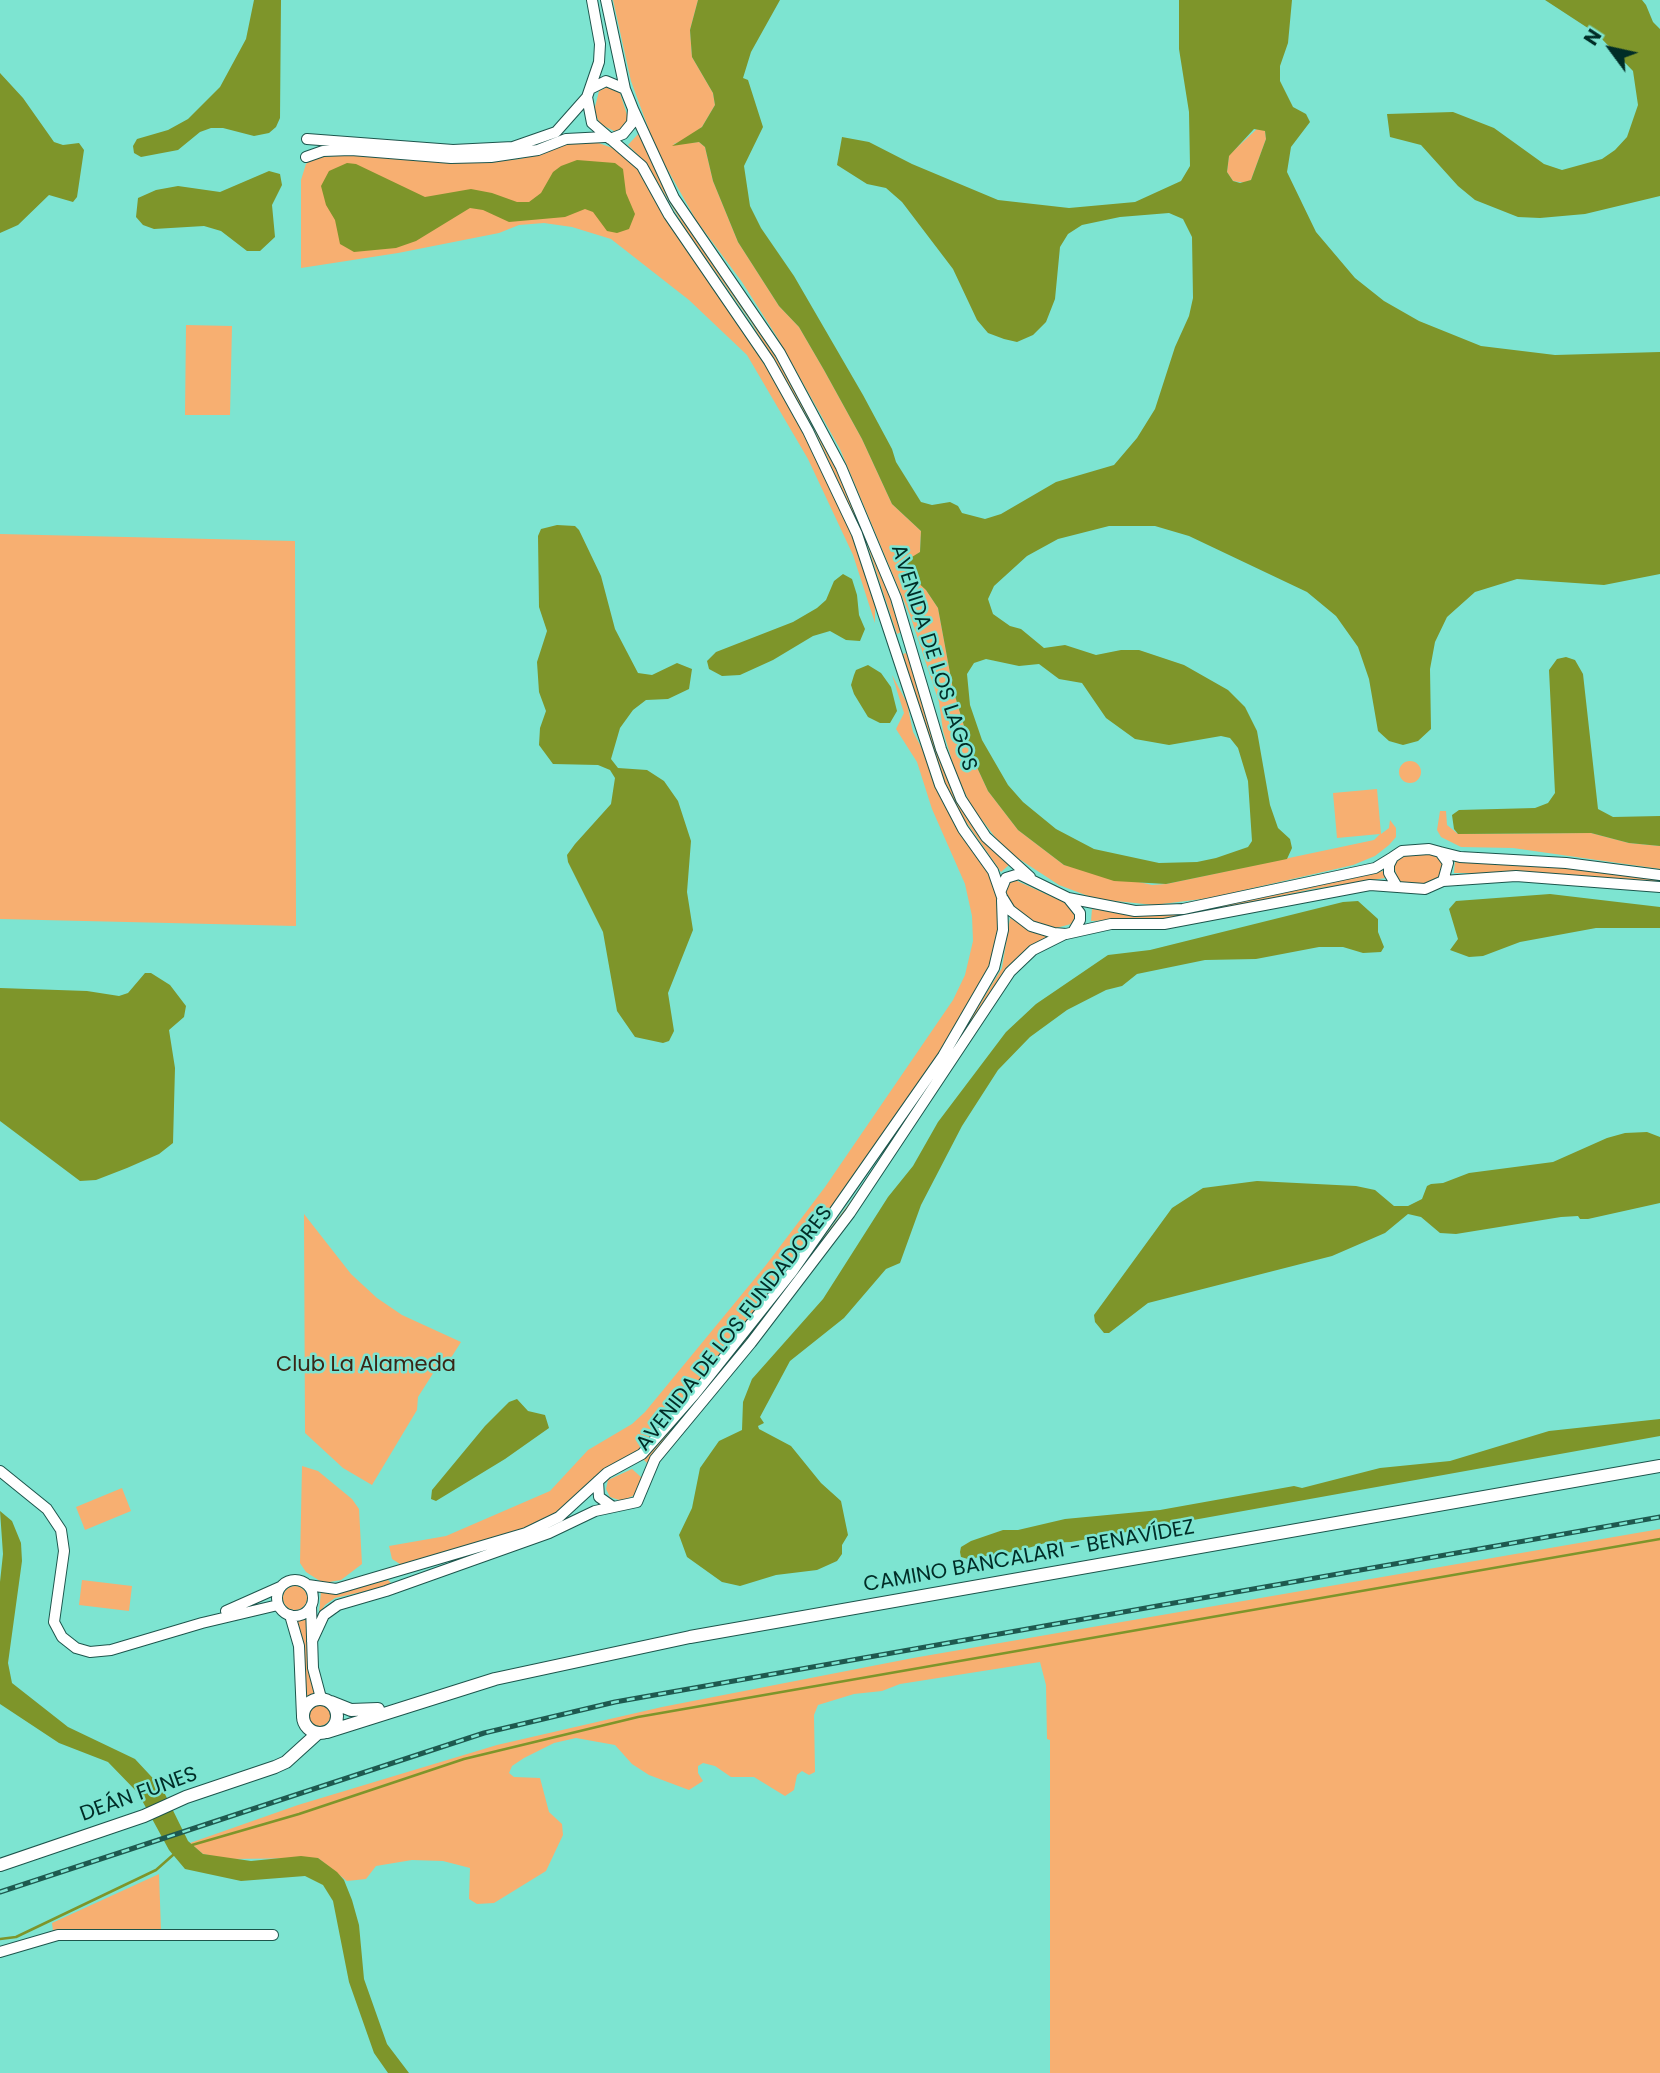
<!DOCTYPE html>
<meta charset="utf-8">
<style>
body{margin:0}
#map{position:relative;width:1660px;height:2073px;overflow:hidden;background:#7de4d1;font-family:Poppins,sans-serif}
canvas{display:block}
.north{position:absolute;left:1576px;top:14px;width:70px;height:70px;-webkit-text-stroke:5px #7de4d1;paint-order:stroke;rotate:303deg;font-size:19px;font-weight:700;line-height:28px;text-align:center;color:#002d27}
.north::after{content:'';display:block;margin:auto;width:24px;height:32px;background:#002d27;clip-path:polygon(50% 0,100% 100%,50% 72%,0 100%)}
</style>
<div id="map">
<canvas width="1660" height="2073"></canvas>
<div class="north">N</div>
</div>
<script>
const context = document.querySelector('canvas').getContext('2d');
context.lineJoin = 'round';
function fillPath(path, color) { context.fillStyle = color; context.fill(path, 'evenodd'); }
const toPath = rows => new Path2D(rows.map(r => 'M' + r).join(''));
function stroke(path, color, width, dash) { context.strokeStyle = color; context.lineWidth = width; context.lineCap = dash ? 'butt' : 'round'; context.setLineDash(dash || []); context.stroke(path); }
function label(font, color, halo, rows, align = 'center') {
  context.font = font + ' Poppins,sans-serif'; context.lineWidth = 5; context.setLineDash([]); context.textBaseline = 'middle'; context.strokeStyle = halo; context.fillStyle = color; for (const [text, x, y, turn = 0] of rows) {
    context.save(); context.translate(x, y); context.rotate((+turn || 0) * Math.PI / 180); context.textAlign = isNaN(turn) ? turn : align; if (halo) context.strokeText(text, 0, 0); context.fillText(text, 0, 0); context.restore();
  }
}
fillPath(toPath([
 [613,0,698,0,690,30,692,57,713,93,715,105,702,127,683,141,673,144,699,142,705,147,713,181,738,242,779,306,799,327,824,370,862,439,892,504,921,531,920,552,909,561,899,562,926,590,938,608,953,689,975,763,988,791,1018,830,1064,865,1152,885,1166,884,1374,840,1380,834,1337,838,1333,793,1377,789,1381,834,1389,828,1390,820,1396,828,1396,837,1389,845,1375,856,1353,865,1210,898,1154,905,1096,899,1059,885,1013,855,995,837,972,807,957,777,943,731,939,702,911,618,840,449,777,337,742,282,696,220,656,149,631,81],
 [607,87,620,93,628,118,623,129,616,132,600,124,594,111,599,91],
 [1258,128,1265,131,1266,139,1251,180,1246,183,1233,181,1227,172,1229,155],
 [639,133,817,425,891,593,891,603,901,632,897,634,867,544,813,427,751,322,688,233,646,163,628,145],
 [590,140,621,151,636,166,791,406,861,554,875,600,875,623,853,555,808,459,747,355,689,300,611,239,572,227,544,223,519,225,499,233,398,253,301,268,301,180,306,164,313,158,356,154,498,161,520,159,562,144],
 [186,325,232,326,230,415,185,415],
 [0,534,295,541,296,926,0,919],
 [906,653,982,837,1009,865,1001,872,957,809,943,779,917,702,903,654],
 [892,675,907,703,913,732,987,866,998,896,998,949,977,994,878,1148,729,1348,639,1450,554,1515,531,1526,409,1565,400,1564,392,1559,389,1546,446,1536,550,1491,588,1450,632,1424,645,1412,766,1265,825,1187,953,1000,965,975,973,941,972,916,965,884,932,809,917,762,896,729,904,713],
 '1399 772a11 11 0 1 1 22 0a11 11 0 1 1-22 0Z',
 [1440,811,1446,811,1447,825,1458,834,1591,833,1629,843,1660,846,1660,869,1513,848,1461,847,1441,837,1437,830],
 [1412,853,1435,855,1444,862,1442,876,1425,884,1406,884,1398,880,1394,866,1397,860],
 [1455,861,1546,866,1660,879,1660,883,1547,873,1454,873],
 [1383,871,1385,878,1313,889,1185,917,1091,921,1092,909,1152,916,1183,913],
 [1015,880,1068,904,1076,911,1075,923,1056,928,1033,922,1015,908,1005,893,1008,884],
 [1010,918,1047,937,1017,959,930,1092,807,1265,647,1463,642,1458,657,1446,758,1324,851,1201,927,1090,1002,968],
 [304,1214,351,1274,377,1298,402,1315,461,1342,449,1361,439,1364,418,1397,417,1410,372,1485,343,1468,305,1433],
 [302,1466,318,1471,352,1499,359,1509,362,1564,341,1580,323,1583,306,1572,300,1563],
 [632,1469,641,1477,642,1482,637,1494,622,1501,610,1497,606,1489,608,1480],
 [122,1488,131,1511,85,1530,76,1507],
 [1660,1529,1660,2073,1050,2073,1050,1740,1047,1739,1046,1685,1040,1662,900,1684,882,1691,854,1694,818,1705,814,1715,815,1772,809,1775,802,1771,797,1775,794,1790,785,1796,754,1777,731,1777,715,1766,703,1763,698,1766,698,1773,703,1781,689,1790,649,1775,632,1764,615,1745,576,1738,554,1743,524,1758,512,1766,509,1773,514,1777,540,1778,549,1812,562,1824,563,1835,546,1871,494,1903,477,1904,469,1899,470,1868,443,1861,412,1860,376,1866,366,1879,347,1881,318,1858,228,1859,203,1854,190,1843,298,1805,497,1745,662,1707,913,1658],
 [82,1580,132,1586,129,1611,79,1605],
 [388,1580,393,1585,335,1598,325,1605,319,1614,321,1591,333,1594],
 '283 1598a12 12 0 1 1 24 0a12 12 0 1 1-24 0Z',
 [307,1617,307,1660,316,1695,304,1698,303,1654,297,1620],
 '307 1714a12 12 0 1 1 24 0a12 12 0 1 1-24 0Z',
 [159,1874,161,1930,53,1931,52,1923]
]), '#f7af71');
fillPath(toPath([
 [254,0,281,0,280,118,276,127,269,133,254,136,223,128,211,128,200,132,178,150,141,157,134,153,133,146,137,139,168,130,188,119,220,87,246,39],
 [698,0,780,0,751,52,743,78,748,80,763,127,744,166,750,206,761,228,794,276,863,395,892,449,896,462,921,502,932,505,950,502,958,506,962,513,985,519,1001,514,1056,482,1114,465,1137,438,1155,409,1175,347,1189,316,1193,298,1192,237,1183,219,1169,213,1120,217,1082,225,1068,234,1060,247,1055,299,1046,322,1033,335,1017,342,1004,339,988,333,977,320,953,269,902,202,886,188,867,184,837,165,842,137,869,142,912,164,998,200,1069,208,1135,202,1181,181,1190,166,1189,112,1179,49,1179,0,1292,0,1288,43,1280,66,1280,81,1293,107,1306,114,1310,122,1291,147,1287,172,1316,232,1355,278,1384,301,1419,321,1481,346,1555,355,1660,352,1660,574,1604,585,1517,579,1475,592,1447,617,1435,642,1430,669,1431,729,1418,741,1403,745,1389,741,1378,731,1369,679,1358,647,1336,616,1307,592,1189,536,1155,526,1109,526,1058,539,1027,556,994,586,988,599,993,614,1010,626,1021,629,1044,648,1065,645,1096,655,1121,650,1139,650,1184,665,1228,690,1245,707,1257,731,1270,805,1278,828,1290,839,1292,848,1287,859,1166,884,1114,881,1064,865,1018,830,988,791,975,763,953,689,938,608,926,590,899,565,920,552,921,531,892,504,862,439,824,370,799,327,779,306,738,242,713,181,705,147,699,142,672,146,702,127,715,105,713,93,692,57,690,30],
 [1254,129,1265,131,1266,139,1251,180,1240,183,1233,181,1227,172,1229,156],
 [986,659,1019,666,1039,664,1059,679,1082,683,1106,718,1135,739,1169,745,1221,736,1230,738,1238,748,1248,781,1252,841,1248,847,1216,858,1197,862,1159,863,1094,849,1056,829,1023,802,1008,785,982,740,970,705,967,674,974,663],
 [1545,0,1642,0,1646,5,1653,22,1660,29,1660,196,1585,214,1540,218,1518,217,1475,200,1458,186,1421,145,1390,137,1387,114,1453,112,1494,128,1544,164,1562,170,1602,159,1615,150,1627,137,1638,105,1633,71,1597,34],
 [0,73,23,98,54,142,63,145,79,143,84,150,77,197,73,202,49,195,18,225,0,233],
 [577,160,615,163,623,169,626,193,635,214,629,229,617,233,607,231,593,212,585,209,565,217,509,222,483,210,470,208,416,241,396,248,354,252,340,244,335,220,326,205,321,186,329,171,347,163,356,164,425,197,471,189,492,193,517,202,529,202,541,193,553,172,561,166],
 [269,171,280,174,282,185,272,205,275,237,260,251,247,251,221,231,204,226,154,229,143,225,136,217,138,198,156,190,178,186,220,192],
 [557,525,575,526,579,530,601,576,615,629,638,673,652,675,677,663,692,669,689,689,668,699,646,700,633,710,620,728,611,759,618,768,647,770,664,781,678,801,691,841,687,892,693,930,668,993,674,1031,669,1041,663,1043,635,1037,617,1011,603,932,568,862,567,855,575,844,611,804,615,778,610,770,598,765,553,764,539,745,540,728,546,711,539,692,537,662,547,631,539,607,538,536,541,529],
 [843,574,852,579,857,595,859,615,865,629,860,641,846,640,830,631,813,636,773,660,740,675,722,676,709,669,707,661,716,652,793,622,817,608,826,600,834,581],
 [1566,657,1575,660,1583,674,1598,809,1613,817,1660,816,1660,846,1629,843,1591,833,1458,834,1454,829,1452,815,1459,810,1535,808,1548,803,1555,793,1549,670,1557,659],
 [868,665,881,673,891,687,897,711,890,723,880,723,868,717,854,694,851,685,854,675,856,670],
 [1550,894,1660,907,1660,928,1596,928,1520,942,1483,956,1469,957,1450,950,1458,939,1449,909,1456,901],
 [1358,901,1378,919,1378,932,1384,947,1381,952,1363,953,1343,947,1319,947,1256,959,1205,960,1137,974,1122,986,1106,990,1067,1010,1030,1037,998,1070,962,1126,921,1205,900,1263,886,1269,844,1318,790,1361,760,1417,764,1423,758,1426,759,1429,791,1446,821,1483,841,1501,848,1535,842,1545,842,1554,837,1561,817,1570,776,1575,740,1586,722,1582,687,1557,679,1535,692,1508,700,1468,719,1441,742,1430,743,1402,752,1379,823,1299,888,1197,913,1166,938,1122,1006,1032,1036,1004,1108,955,1150,950,1343,902],
 [145,973,151,973,170,985,186,1006,184,1017,169,1030,175,1068,173,1143,159,1154,127,1168,96,1180,80,1181,0,1121,0,988,87,991,119,996,128,993],
 [1647,1132,1660,1137,1660,1203,1588,1219,1580,1219,1578,1216,1561,1217,1456,1234,1440,1233,1421,1217,1408,1214,1385,1233,1332,1256,1148,1303,1109,1333,1104,1333,1095,1322,1094,1315,1172,1208,1203,1188,1257,1181,1356,1186,1375,1190,1394,1206,1408,1206,1422,1199,1427,1186,1431,1184,1443,1183,1469,1173,1553,1162,1607,1138,1625,1133],
 [517,1399,528,1411,545,1415,549,1428,505,1459,436,1501,431,1499,432,1490,485,1426,509,1402],
 [1660,1419,1660,1436,1071,1542,1045,1543,1018,1551,968,1559,961,1557,960,1552,961,1547,971,1541,1003,1530,1018,1530,1065,1519,1160,1510,1294,1486,1302,1488,1380,1468,1450,1461,1549,1431],
 [0,1511,12,1521,21,1543,22,1561,8,1663,12,1683,68,1727,135,1759,162,1788,188,1841,203,1854,251,1861,301,1856,318,1858,337,1872,344,1880,352,1900,359,1925,364,1979,387,2044,409,2073,388,2073,374,2053,349,1982,333,1901,323,1885,305,1876,241,1881,185,1869,169,1850,138,1793,108,1762,59,1743,0,1704,0,1582,3,1554]
]), '#7e952a');
stroke(toPath([
 [192,1845,299,1814,464,1759,638,1717,1660,1539],
 [0,1939,16,1937,156,1870,173,1855]
]), '#7e952a', 2.5);
const minor = toPath([
 [592,0,600,44,599,62,587,97,592,123,642,166,669,215,769,361,808,431,857,534,940,785,963,829,993,871,1002,897,1010,910,1031,926,1054,933,1066,934,1111,924,1164,924,1370,885,1425,889,1443,881,1448,863,1440,852,1429,849,1402,851,1393,857,1389,865,1389,873,1396,885],
 [606,0,625,89],
 [592,88,606,81,625,89,633,109,632,123,623,134,610,139],
 [633,109,674,198,780,353,841,467,896,598,941,749,961,799,986,837,1030,877],
 [307,139,453,150,513,147,556,132,587,97],
 [306,157,323,151,351,150,451,158,491,157,538,150,566,139,605,137],
 [1440,852,1460,857,1566,863,1660,875],
 [1443,881,1516,876,1660,887],
 [1001,890,1006,878,1019,874,1068,898,1080,913,1080,920,1073,932],
 [1068,898,1135,911,1183,909,1375,868,1393,857],
 [0,1471,47,1509,61,1530,64,1551,54,1622,62,1637,76,1648,90,1652,111,1650,202,1623,278,1605],
 [598,1481,599,1497,613,1507],
 '277 1598a18 18 0 1 1 36 0a18 18 0 1 1-36 0Z',
 [308,1585,336,1589,526,1533,559,1517,607,1473,642,1454,695,1394,792,1272,943,1056,994,968,1003,930,1002,900],
 [311,1606,313,1668,321,1698],
 [226,1611,280,1587],
 [290,1615,299,1646,302,1716],
 [312,1641,324,1615,338,1605,386,1591,549,1533,595,1511,637,1502,655,1459,751,1343,850,1213,1010,972,1033,950,1065,934],
 [0,1952,58,1935,273,1935]
]);
const major = toPath([
 '303 1716a17 17 0 1 1 34 0a17 17 0 1 1-34 0Z',
 [331,1702,351,1710,378,1709],
 [327,1732,495,1679,690,1637,1660,1466],
 [0,1865,144,1816,186,1797,275,1767,286,1762,318,1733]
]);
stroke(minor, '#1d554c', 12);
stroke(major, '#1d554c', 14);
stroke(minor, '#fff', 10);
stroke(major, '#fff', 12);
const rail = toPath([
 [0,1892,484,1733,615,1702,1660,1517]
]);
stroke(rail, '#1e594f', 5);
stroke(rail, '#7de4d1', 2.5, [8]);
label('21px', '#002d27', '#7de4d1', [
 ["AVENIDA DE LOS LAGOS",933,658,72],
 ["AVENIDA DE LOS FUNDADORES",735,1329,-52],
 ["CAMINO BANCALARI - BENAVÍDEZ",1029,1557,-10],
 ["DEÁN FUNES",139,1795,-20]
]);
label('21px', '#392616', '#7de4d1', [
 ["Club La Alameda",366,1366]
]);
</script>
